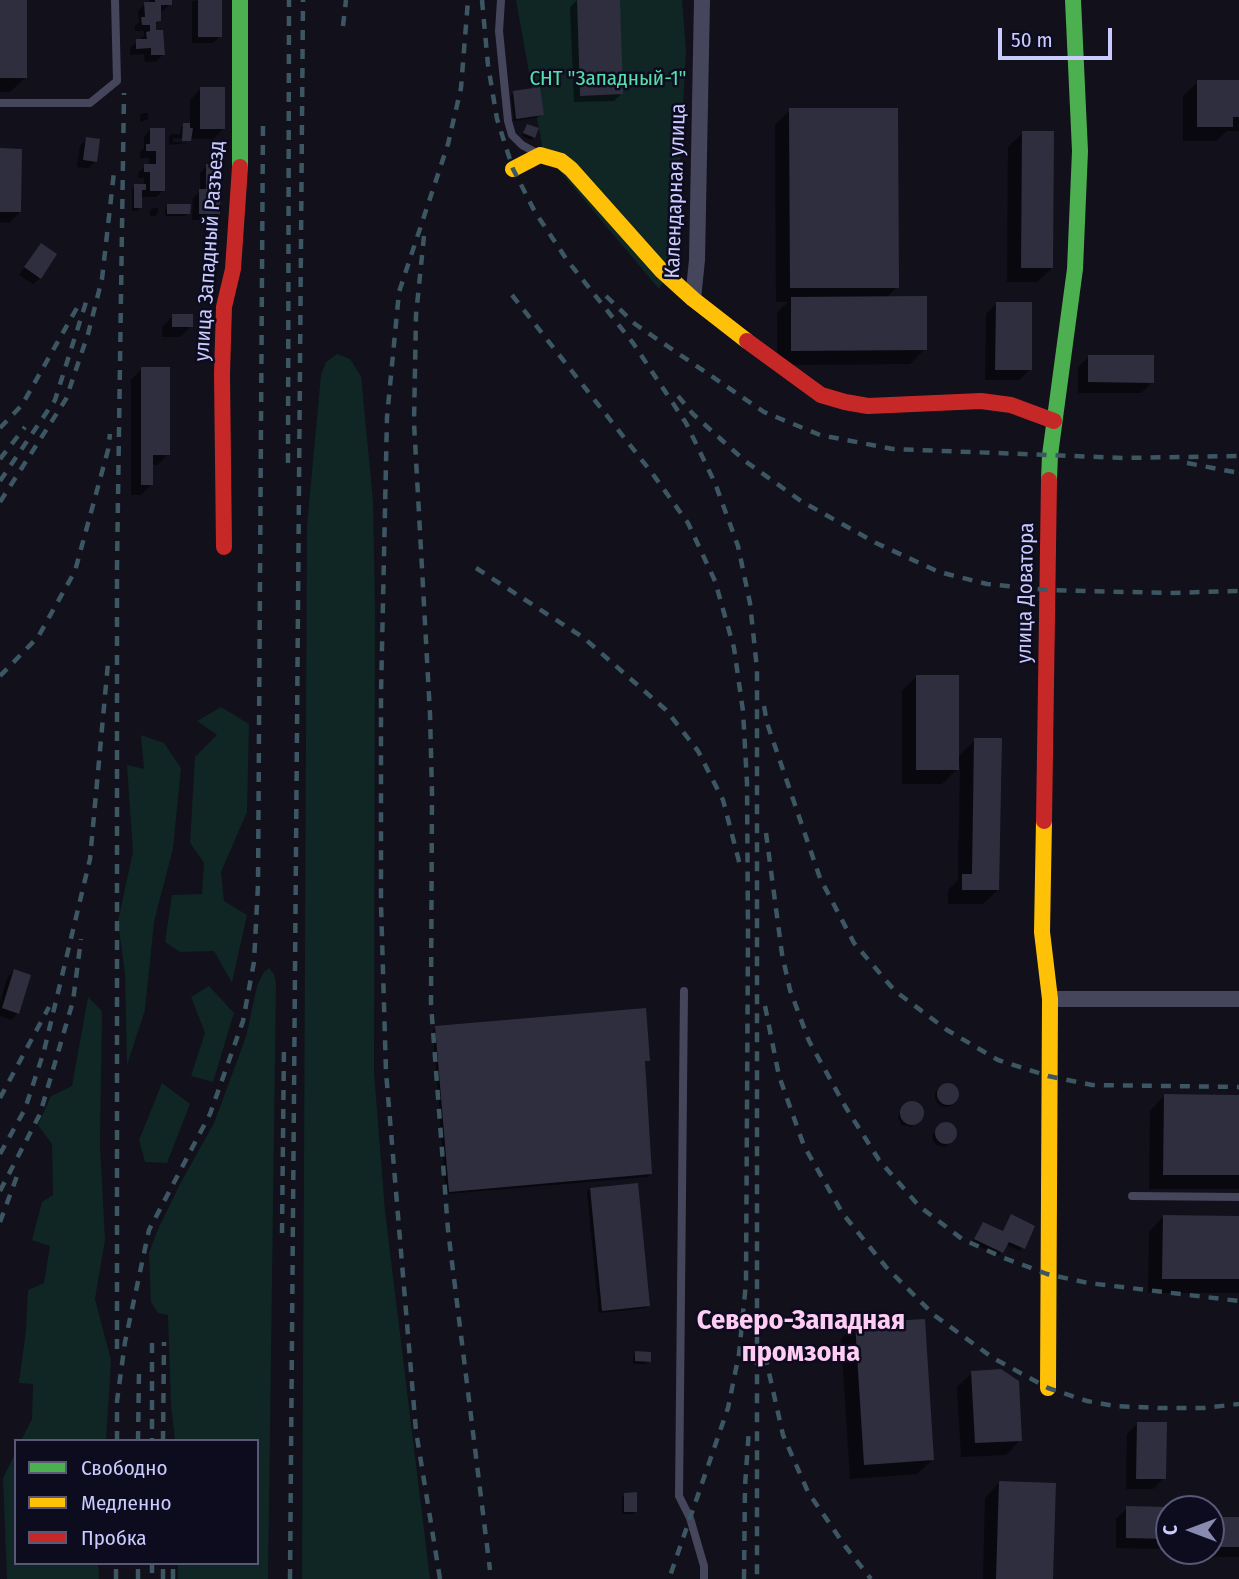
<!DOCTYPE html>
<meta charset="utf-8">
<style>
body{margin:0}
#map{position:relative;width:1239px;height:1579px;overflow:hidden;background:#11101b;font-family:"Fira Sans Condensed",sans-serif}
canvas{display:block}
.legend{position:absolute;left:14px;top:1439px;width:245px;height:126px;box-sizing:border-box;background:#0d0c1f;border:2px solid #595879;margin:0;padding:9px 12px;list-style:none;font-size:21px;color:#cacbff}
.legend li{display:flex;align-items:center;gap:14px;height:35px}
.legend b{width:35px;border:2px solid #595879}
.north{position:absolute;left:1155px;top:1495px;width:70px;height:70px;box-sizing:border-box;background:#0d0c1f;border:2px solid #595879;border-radius:50%;rotate:270deg;font-size:19px;font-weight:700;line-height:28px;text-align:center;color:#cacbff}
.north::after{content:'';display:block;margin:auto;width:24px;height:32px;background:#898aaf;clip-path:polygon(50% 0,100% 100%,50% 72%,0 100%)}
.scale{position:absolute;left:998px;top:28px;width:114px;height:32px;box-sizing:border-box;border:4px solid #cacbff;border-top:0;padding-left:9px;font-size:21px;line-height:24px;white-space:nowrap;color:#cacbff;-webkit-text-stroke:5px #0d0c1f;paint-order:stroke}
</style>
<div id="map">
<canvas width="1239" height="1579"></canvas>
<ul class="legend">
<li><b style="height:9px;background:#4caf50"></b>Свободно</li>
<li><b style="height:9px;background:#ffc107"></b>Медленно</li>
<li><b style="height:9px;background:#c62828"></b>Пробка</li>
</ul>
<div class="north">С</div>
<div class="scale">50 m</div>
</div>
<script>
const context = document.querySelector('canvas').getContext('2d');
context.lineJoin = 'round';
function fillPath(path, color) { context.fillStyle = color; context.fill(path, 'evenodd'); }
const toPath = rows => new Path2D(rows.map(r => 'M' + r).join(''));
function stroke(path, color, width, dash) { context.strokeStyle = color; context.lineWidth = width; context.lineCap = dash ? 'butt' : 'round'; context.setLineDash(dash || []); context.stroke(path); }
function label(font, color, halo, rows, align = 'center') {
  context.font = font + ' "Fira Sans Condensed",sans-serif'; context.lineWidth = 5; context.setLineDash([]); context.textBaseline = 'middle'; context.strokeStyle = halo; context.fillStyle = color; for (const [text, x, y, turn = 0] of rows) {
    context.save(); context.translate(x, y); context.rotate((+turn || 0) * Math.PI / 180); context.textAlign = isNaN(turn) ? turn : align; if (halo) context.strokeText(text, 0, 0); context.fillText(text, 0, 0); context.restore();
  }
}
fillPath(toPath([
 [516,0,682,0,686,50,675,261,659,289,543,151],
 [337,354,350,359,361,376,373,501,375,607,374,1072,385,1211,430,1579,302,1579,307,525,321,375,326,362],
 [221,707,249,724,247,812,221,872,224,901,247,915,232,983,214,951,180,952,165,942,172,895,202,894,204,863,190,843,195,757,217,735,197,721],
 [141,735,164,743,181,768,173,848,154,922,145,1010,127,1065,125,974,118,921,133,852,127,765,144,769],
 [269,968,274,974,276,984,268,1579,178,1579,178,1563,257,1563,257,1441,175,1441,171,1405,168,1315,158,1313,151,1302,149,1253,158,1229,180,1184,214,1123,246,1037,257,986,264,972],
 [209,986,234,1013,213,1082,191,1076,205,1033,191,997],
 [88,997,102,1011,100,1144,105,1240,95,1299,111,1360,106,1441,21,1441,32,1419,33,1384,19,1383,26,1330,28,1290,44,1283,50,1246,32,1240,42,1202,53,1195,52,1144,38,1125,51,1096,72,1086],
 [162,1083,190,1104,167,1163,145,1162,139,1140],
 [16,1452,16,1563,98,1563,99,1579,7,1579,3,1478]
]), '#0f2624');
fillPath(toPath([
 [0,0,25,0,25,78,10,92,0,92],
 [149,0,171,0,170,4,163,11,159,11,159,21,154,26,163,54,157,61,145,62,144,54,130,55,130,48,144,36,144,31,135,31,135,26,139,22,138,11,145,4,149,4],
 [220,0,220,36,213,43,192,43,192,1],
 [577,0,618,0,621,94,614,101,574,102,570,7],
 [1198,82,1239,82,1239,131,1227,131,1216,141,1183,141,1183,96],
 [201,89,223,129,213,139,173,138,173,142,187,143,169,145,169,137,172,134,180,134,181,128,184,125,190,125,190,100],
 [514,93,542,114,539,117,514,121,511,96],
 [790,110,897,287,886,298,925,349,910,364,777,365,777,313,788,302,776,302,775,125],
 [143,113,148,113,148,119,140,122,140,115],
 [528,126,534,137,531,140,522,136],
 [150,130,163,130,163,190,156,197,140,197,140,208,137,211,132,211,132,189,135,186,144,186,144,178,138,178,138,173,145,166,149,166,149,158,140,158,140,152,144,149,144,137],
 [1023,133,1052,268,1037,282,1007,282,1008,147],
 [87,139,95,162,88,168,77,167,80,146],
 [0,150,20,212,9,223,0,222],
 [207,166,219,213,212,220,192,220,193,198,200,191,200,173],
 [167,206,188,213,185,216,165,216,165,209],
 [153,208,158,208,158,213,155,216,150,216,150,211],
 [41,245,40,278,33,284,19,275],
 [997,304,1030,369,1019,380,985,380,986,314],
 [173,316,191,326,180,337,162,337,162,327],
 [1089,357,1152,382,1141,393,1078,393,1078,367],
 [142,369,168,454,157,465,152,465,152,484,141,495,131,495,131,380],
 [917,676,957,758,975,740,998,890,983,904,948,904,948,890,958,880,960,766,942,784,902,784,902,691],
 [14,971,18,1013,11,1020,0,1016,0,1002,7,978],
 [436,1027,648,1060,643,1063,651,1174,648,1177,446,1194,433,1030],
 '935 1096a11 11 0 1 1 22 0a11 11 0 1 1-22 0Z',
 [1164,1096,1239,1096,1239,1189,1149,1189,1150,1111],
 [909,1104,921,1109,921,1117,911,1127,902,1125,898,1118,899,1114],
 [943,1124,952,1126,956,1133,952,1141,945,1147,936,1145,932,1138,933,1134],
 [590,1189,649,1305,646,1308,599,1313,587,1192],
 [1011,1217,1033,1227,1020,1251,1005,1244,999,1255,972,1243,983,1224,1002,1233],
 [1163,1217,1239,1218,1239,1293,1148,1293,1149,1232],
 [856,1325,932,1460,917,1474,850,1479,841,1339],
 [636,1353,649,1361,646,1364,633,1364,633,1356],
 [972,1373,1020,1440,1006,1455,961,1457,957,1387],
 [1138,1423,1164,1478,1153,1489,1126,1489,1127,1434],
 [999,1483,1052,1579,983,1579,985,1498],
 [625,1494,636,1511,633,1514,622,1514,622,1497],
 [1127,1508,1195,1509,1169,1509,1169,1549,1116,1548,1116,1519],
 [1220,1519,1239,1519,1239,1557,1209,1557,1211,1528]
]), '#0007');
fillPath(toPath([
 [0,0,27,0,27,78,0,78],
 [155,0,172,0,172,5,161,5,161,21,156,22,156,30,163,30,165,55,151,55,151,48,136,49,136,39,147,39,146,32,150,31,150,25,142,25,141,17,145,17,144,2,155,2],
 [198,0,222,0,222,37,198,37],
 [577,0,620,0,623,94,580,96],
 [1197,80,1239,80,1239,117,1233,117,1233,127,1197,127],
 [200,87,225,87,225,129,200,129],
 [540,87,544,115,516,119,513,91],
 [789,108,898,108,899,288,790,288],
 [183,123,190,123,190,128,193,128,191,141,182,141],
 [527,124,539,128,535,138,523,133],
 [150,128,165,128,165,191,150,191,150,172,144,172,144,164,156,164,156,151,146,151,146,144,150,144],
 [1022,131,1054,131,1053,268,1021,268],
 [86,137,100,139,97,162,83,160],
 [0,148,22,149,21,212,0,212],
 [206,164,221,165,220,214,199,214,199,189,206,189],
 [134,184,146,184,146,190,142,190,142,208,134,208],
 [167,204,191,204,190,214,167,214],
 [41,243,57,254,41,279,24,267],
 [927,296,927,350,791,351,791,297],
 [996,302,1032,302,1032,370,995,370],
 [172,314,193,314,193,327,172,327],
 [1088,355,1154,355,1154,383,1088,382],
 [141,367,170,367,170,455,153,455,153,485,141,485],
 [916,675,959,675,959,770,916,770],
 [974,738,1002,738,999,890,962,890,962,874,972,874],
 [14,969,31,975,19,1014,2,1008],
 [646,1008,650,1061,645,1061,652,1174,449,1192,435,1026],
 '937 1094a11 11 0 1 1 22 0a11 11 0 1 1-22 0Z',
 [1164,1094,1239,1095,1239,1175,1163,1175],
 '900 1113a12 12 0 1 1 24 0a12 12 0 1 1-24 0Z',
 '935 1133a11 11 0 1 1 22 0a11 11 0 1 1-22 0Z',
 [638,1183,650,1306,602,1311,590,1188],
 [1011,1214,1035,1226,1025,1249,1009,1242,1003,1253,974,1239,983,1222,1003,1231],
 [1163,1215,1239,1216,1239,1279,1162,1279],
 [925,1319,934,1460,864,1465,855,1323],
 [635,1351,651,1352,651,1362,635,1361],
 [1001,1369,1019,1381,1022,1441,975,1443,971,1371],
 [1137,1422,1167,1422,1166,1479,1136,1479],
 [999,1481,1056,1483,1053,1579,996,1579],
 [637,1492,637,1512,624,1512,624,1493],
 [1126,1506,1169,1507,1169,1539,1126,1538],
 [1220,1517,1239,1517,1239,1547,1219,1547]
]), '#2e2e3e');
stroke(toPath([
 [501,0,499,31,508,121,512,135,522,145,535,152],
 [0,103,90,103,117,81,115,0],
 [684,991,679,1496,690,1518,704,1566,704,1579],
 [1132,1196,1239,1197]
]), '#45465c', 8);
stroke(toPath([
 [693,299,697,260,702,0],
 [1050,999,1239,999]
]), '#45465c', 16);
stroke(toPath([
 [240,0,240,167],
 [1049,480,1050,455,1075,269,1080,151,1073,0]
]), '#4caf50', 16);
stroke(toPath([
 [513,169,540,155,561,161,571,169,661,270,693,299,747,341],
 [1044,821,1042,932,1050,999,1048,1388]
]), '#ffc107', 16);
stroke(toPath([
 [747,341,821,395,845,402,868,406,981,401,1011,405,1054,421],
 [224,547,222,374,224,307,233,269,240,167],
 [1044,821,1049,480]
]), '#c62828', 16);
stroke(toPath([
 [482,0,488,65,497,119,513,169,535,212,567,260,633,343,686,423,715,483,738,546,750,603,757,669,757,1579],
 [343,26,346,0],
 [424,236,416,315,414,423,430,714,432,793,431,1004,448,1230,490,1570],
 [512,295,652,473,688,523,715,581,734,648,743,711,747,783,748,935,746,1283,739,1354,728,1408,669,1579],
 [606,296,635,324,764,412,820,435,893,449,1124,458,1239,456],
 [678,396,693,414,745,461,801,501,876,543,939,572,987,584,1047,590,1168,593,1239,591],
 [0,428,22,405,78,306],
 [0,459,25,427],
 [288,463,289,0],
 [1187,463,1239,473],
 [0,481,55,400,88,296],
 [0,502,66,399,88,334,102,279,114,172],
 [476,568,584,638,666,710,698,751,723,800,741,869],
 [0,676,38,637,75,571,108,450,110,434],
 [764,706,767,723,820,878,854,943,895,991,947,1030,998,1060,1048,1076,1092,1085,1239,1087],
 [766,833,782,954,790,990,809,1041,845,1106,879,1160,919,1206,962,1239,1004,1258,1047,1274,1088,1283,1239,1301],
 [765,1006,779,1076,804,1146,843,1214,886,1267,934,1315,993,1358,1048,1388,1087,1401,1115,1406,1158,1408,1203,1408,1239,1404],
 [0,1098,49,1007],
 [0,1154,25,1109,44,1051,90,859,108,663],
 [0,1191,40,1114,73,1001,81,939],
 [0,1222,17,1176],
 [282,1233,284,1044],
 [152,1343,152,1441],
 [117,1349,117,566,124,93],
 [765,1355,783,1435,808,1492,845,1546,871,1579],
 [117,1441,117,1401,125,1342,149,1230,210,1114,243,1021,254,962,258,885,263,123],
 [138,1441,139,1371],
 [163,1441,164,1342],
 [152,1563,152,1579],
 [116,1579,116,1563],
 [138,1579,138,1563],
 [163,1579,163,1563],
 [173,1579,173,1563],
 [290,1579,303,0],
 [440,1579,416,1431,386,1072,381,904,381,694,387,417,399,292,448,144,461,88,468,0],
 [744,1579,745,1486,749,1429]
]), '#3c5662', 4.5, [10, 9]);
label('21px', '#55e0aa', '#0d0c1f', [
 ["СНТ \"Западный-1\"",608,79]
]);
label('21px', '#cacbff', '#0d0c1f', [
 ["Календарная улица",676,191,-88],
 ["улица Западный Разъезд",210,251,-86],
 ["улица Доватора",1026,593,-89]
]);
label('bold 28px', '#ffccf4', '#0d0c1f', [
 ["Северо-Западная",801,1321],
 ["промзона",801,1353]
]);
</script>
